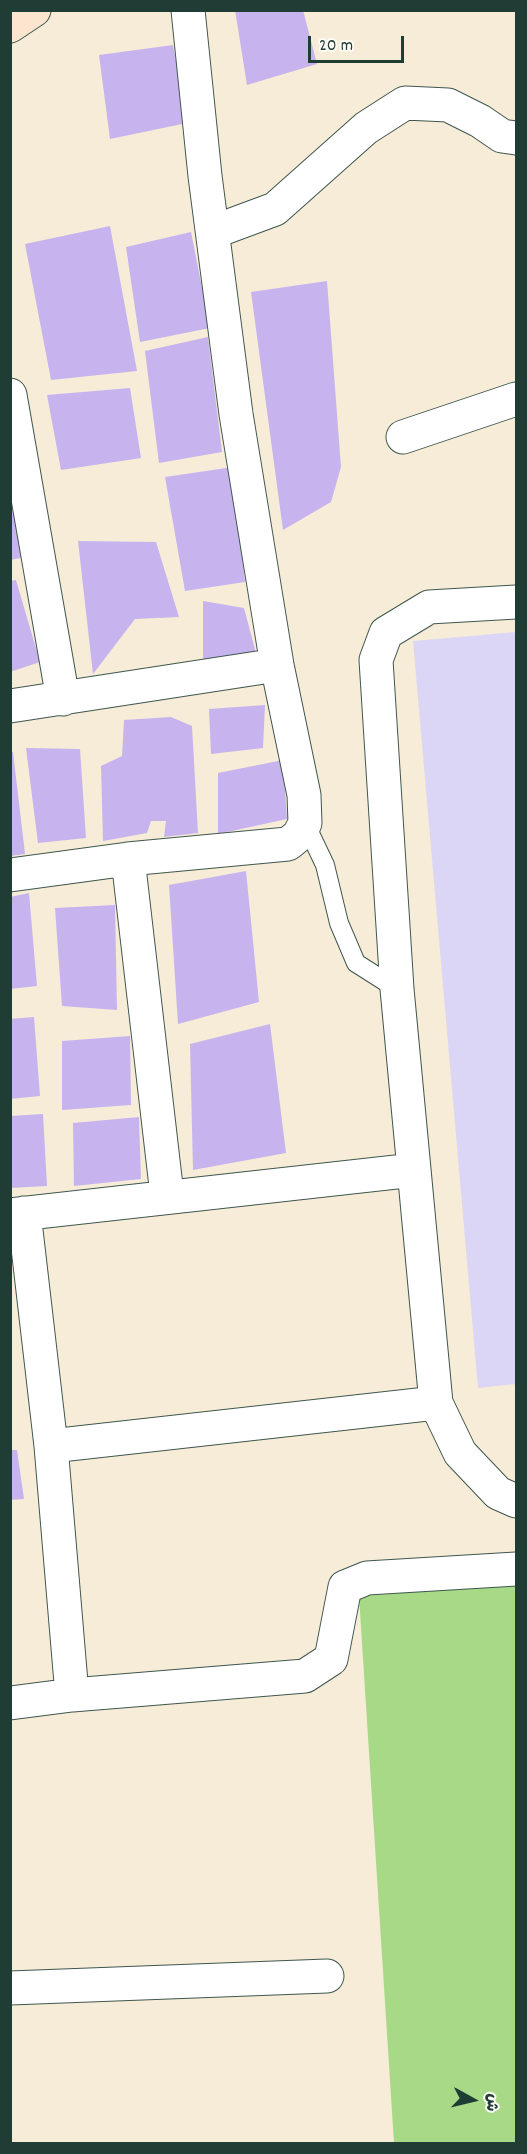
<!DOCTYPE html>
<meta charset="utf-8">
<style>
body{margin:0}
#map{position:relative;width:527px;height:2154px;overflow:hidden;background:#f6ecd8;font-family:Dekko,"Playpen Sans Arabic",sans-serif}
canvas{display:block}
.frame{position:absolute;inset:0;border:12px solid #1f3d34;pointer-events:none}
.north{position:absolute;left:443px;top:2070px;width:60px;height:60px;-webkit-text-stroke:4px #fdfcf7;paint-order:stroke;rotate:98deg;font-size:16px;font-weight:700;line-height:24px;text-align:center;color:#1f3d34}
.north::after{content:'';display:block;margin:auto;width:21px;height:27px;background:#1f3d34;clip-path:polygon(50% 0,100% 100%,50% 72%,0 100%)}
.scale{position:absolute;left:308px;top:36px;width:96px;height:27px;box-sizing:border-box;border:3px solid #1f3d34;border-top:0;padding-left:8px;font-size:18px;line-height:21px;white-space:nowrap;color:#1f3d34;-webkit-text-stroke:4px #fdfcf7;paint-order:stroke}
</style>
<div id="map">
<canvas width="527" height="2154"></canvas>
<div class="frame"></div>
<div class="north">ش</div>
<div class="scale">20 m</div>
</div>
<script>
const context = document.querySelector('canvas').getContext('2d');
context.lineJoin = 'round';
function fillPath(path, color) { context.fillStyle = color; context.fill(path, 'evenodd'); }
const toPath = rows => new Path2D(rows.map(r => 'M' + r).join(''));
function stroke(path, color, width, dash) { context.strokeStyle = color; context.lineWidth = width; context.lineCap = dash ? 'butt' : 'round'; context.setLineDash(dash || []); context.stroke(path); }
fillPath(toPath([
 [516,632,516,1384,478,1388,413,641]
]), '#dcd6f6');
fillPath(toPath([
 [516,1585,516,2143,394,2143,359,1596]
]), '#a8d987');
fillPath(toPath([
 [235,10,303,10,317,64,247,85],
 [173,45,187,123,110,139,99,55],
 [110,226,137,371,51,380,25,244],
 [191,232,210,328,140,342,126,247],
 [327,281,341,467,331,502,283,530,251,292],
 [208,337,222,452,159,463,145,351],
 [130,388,141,458,61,470,47,395],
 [233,467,245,582,185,591,165,477],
 [10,502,26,557,10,560],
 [78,541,156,542,179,617,135,619,93,674],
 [16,580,40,662,10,672,10,581],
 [203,601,244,608,257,657,203,663],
 [265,705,263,748,211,754,209,709],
 [171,717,192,726,198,833,164,837,166,821,151,821,147,833,103,841,101,766,122,756,124,720],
 [26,748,80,749,86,838,38,843],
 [10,752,13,752,25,854,10,856],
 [283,760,287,819,218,834,218,773],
 [246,871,259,1002,178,1024,169,885],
 [29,893,37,986,10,989,10,897],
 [115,905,117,1010,62,1006,55,908],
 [34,1017,40,1096,10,1099,10,1019],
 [270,1024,286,1153,193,1170,190,1044],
 [130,1036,131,1105,62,1110,62,1041],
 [43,1114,47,1186,10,1188,10,1116],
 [139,1117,141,1179,74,1186,73,1123],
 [10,1450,17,1450,24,1499,10,1500]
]), '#c7b4ee');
const lane = toPath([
 [305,823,325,865,339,923,356,963,397,989]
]);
const street = toPath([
 [213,232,275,209,366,128,405,103,448,105,480,121,502,136,516,138],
 [10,395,63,699],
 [403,437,516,399],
 [516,602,429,607,386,633,376,660,397,989,436,1403,460,1453,498,1493,516,1501],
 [10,706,277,665],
 [128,859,167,1195],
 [10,875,128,859,288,844,299,835,305,823,304,795,277,665,236,414,205,176,188,10],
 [24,1213,51,1446,72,1695],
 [10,1215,414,1170],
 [51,1446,436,1403],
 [10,1703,72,1695,305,1676,331,1659,345,1587,367,1578,516,1569],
 [10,1988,327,1976]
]);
const secondary = toPath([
 [10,26,34,10]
]);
stroke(lane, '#3f574d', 20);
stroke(street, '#3f574d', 35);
stroke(secondary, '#3f574d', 35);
stroke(lane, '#fff', 18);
stroke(street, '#fff', 33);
stroke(secondary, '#fce5cf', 33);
</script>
